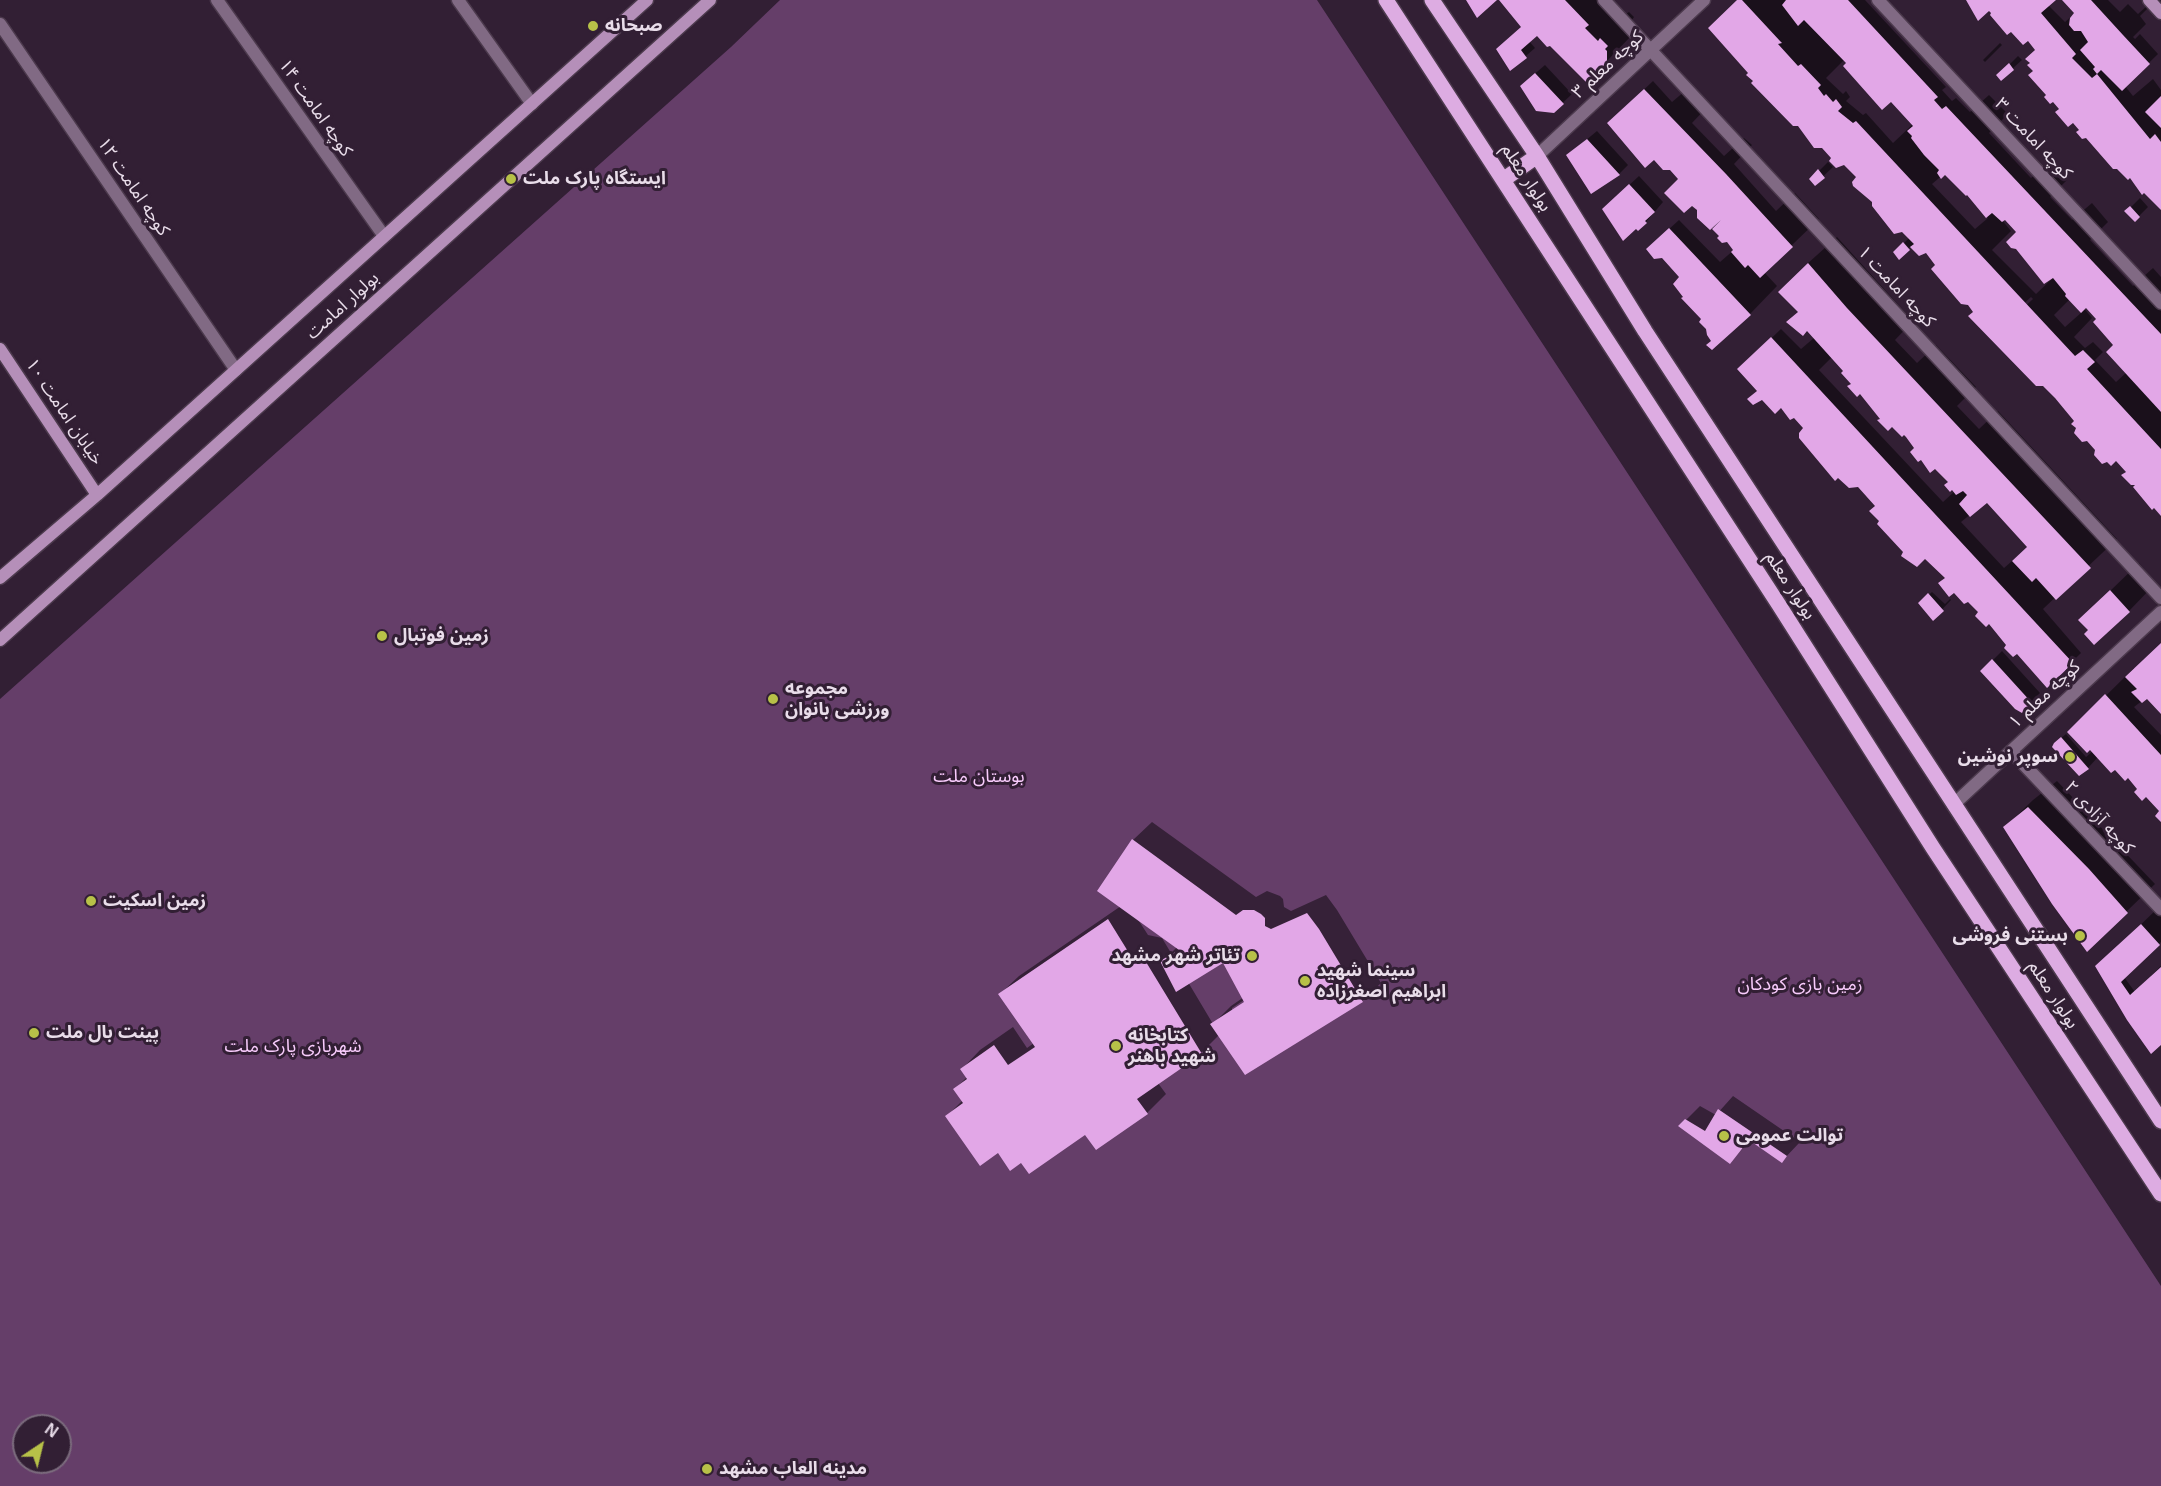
<!DOCTYPE html>
<meta charset="utf-8">
<style>
body{margin:0}
#map{position:relative;width:2161px;height:1486px;overflow:hidden;background:#321f34;font-family:Helvetica,sans-serif}
canvas{display:block}
.north{position:absolute;left:12px;top:1414px;width:60px;height:60px;box-sizing:border-box;background:#321f34;border:2px solid #7b6b7d;border-radius:50%;rotate:35deg;font-size:16px;font-weight:700;line-height:24px;text-align:center;color:#e9ddea}
.north::after{content:'';display:block;margin:auto;width:21px;height:27px;background:#b7c148;clip-path:polygon(50% 0,100% 100%,50% 72%,0 100%)}
</style>
<div id="map">
<canvas width="2161" height="1486"></canvas>
<div class="north">N</div>
</div>
<script>
const context = document.querySelector('canvas').getContext('2d');
context.lineJoin = 'round';
function fillPath(path, color) { context.fillStyle = color; context.fill(path, 'evenodd'); }
const toPath = rows => new Path2D(rows.map(r => 'M' + r).join(''));
function stroke(path, color, width, dash) { context.strokeStyle = color; context.lineWidth = width; context.lineCap = dash ? 'butt' : 'round'; context.setLineDash(dash || []); context.stroke(path); }
function label(font, color, halo, rows, align = 'center') {
  context.font = font + ' Helvetica,"Noto Sans Arabic",sans-serif'; context.lineWidth = 6; context.setLineDash([]); context.textBaseline = 'middle'; context.strokeStyle = halo; context.fillStyle = color; for (const [text, x, y, turn = 0] of rows) {
    context.save(); context.translate(x, y); context.rotate((+turn || 0) * Math.PI / 180); context.textAlign = isNaN(turn) ? turn : align; if (halo) context.strokeText(text, 0, 0); context.fillText(text, 0, 0); context.restore();
  }
}
fillPath(toPath([
 [780,0,1317,0,2161,1286,2161,1486,0,1486,0,699,731,47],
 [24,1426,60,1426,60,1462,24,1462]
]), '#653e69');
fillPath(toPath([
 [1501,0,1613,0,1626,14,1629,12,1634,17,1632,20,1634,23,1634,33,1606,62,1551,44,1538,34,1529,41,1535,48,1511,69,1523,26],
 [1738,0,1865,0,1946,87,1942,90,1952,101,1956,98,1970,112,1989,95,2008,114,1989,133,2031,178,2051,160,2068,179,2050,197,2072,220,2092,203,2108,222,2090,240,2133,286,2153,268,2161,277,2161,514,2139,483,2123,475,2127,471,2117,459,2097,449,2077,428,2076,421,1975,311,1926,252,1911,246,1899,258,1895,252,1910,237,1873,201,1858,177,1844,164,1833,158,1755,81,1750,73],
 [1844,60,1891,100,1913,124,1893,143,1866,113,1863,115,1846,101,1850,97,1846,91,1843,94,1826,78],
 [1945,173,1967,193,1988,218,1975,229,1932,184],
 [2005,218,2018,232,2017,247,2055,276,2036,294,1992,250,2011,231,2002,220],
 [2031,297,2033,299,2019,312,2017,310],
 [2070,299,2082,312,2065,327,2054,315],
 [2084,305,2098,319,2115,345,2127,372,2116,382,2095,360,2103,352,2093,342,2085,348,2074,337,2092,318,2082,306],
 [1968,0,2053,0,2048,5,2065,22,2075,13,2064,0,2108,0,2120,12,2128,4,2138,14,2149,4,2150,6,2140,16,2146,24,2133,37,2135,39,2140,34,2158,54,2125,86,2133,96,2153,79,2161,90,2161,208,2131,176,2081,130,2048,95,2034,71,2037,49,2028,39,1993,13],
 [2000,43,2002,45,1985,62,1983,60],
 [2018,56,2022,60,2001,79,1998,76],
 [1545,65,1572,94,1553,112,1531,77],
 [1653,81,1672,102,1692,85,1710,104,1692,123,1724,156,1744,138,1752,145,1734,164,1776,211,1795,193,1819,219,1764,272,1777,286,1750,314,1713,340,1681,277,1657,240,1679,220,1720,262,1735,249,1699,217,1699,210,1694,206,1680,179,1618,114],
 [1597,131,1628,165,1619,174,1592,192,1568,155],
 [1828,162,1833,167,1815,184,1811,179],
 [1639,176,1663,202,1646,222,1613,200],
 [2140,198,2148,207,2135,220,2127,211],
 [1837,237,1913,321,1895,340,1917,363,1936,345,1976,387,1957,406,1979,429,1998,411,2117,539,2043,609,2081,653,2047,686,1980,612,1928,559,1904,552,1880,521,1876,506,1805,427,1781,406,1759,390,1739,369,1781,329,1801,349,1815,337,1800,311,1807,264],
 [1833,356,1881,419,1904,433,1926,438,1955,491,1943,502,1819,370],
 [1987,501,2028,547,2004,568,1961,522],
 [2139,563,2156,583,2129,611,2090,630,2080,620],
 [1932,592,1945,604,1950,599,1951,600,1933,619,1920,603],
 [2161,644,2161,712,2147,697,2134,707,2161,735,2161,820,2161,811,2128,776,2098,757,2088,768,2060,739,2066,734,2086,757,2093,751,2069,732,2134,668,2135,669],
 [2002,651,2040,693,2022,711,1982,671],
 [2057,781,2155,884,2099,938,2005,827,2033,800],
 [1152,822,1256,897,1267,891,1280,896,1283,899,1284,907,1291,911,1326,895,1337,910,1381,983,1362,1001,1219,1035,1201,1053,1158,1083,1166,1094,1147,1113,1086,1133,1022,1161,999,1151,947,1116,963,1100,955,1089,967,1077,962,1069,980,1050,1013,1027,1027,1048,1034,1043,1000,994,1019,976,1121,906,1133,840],
 [1137,918,1177,947,1171,953,1162,938,1148,935],
 [1223,961,1244,997,1231,1006,1213,1024,1188,982],
 [1250,996,1251,999,1232,1012,1232,1008],
 [2161,905,2161,942,2124,977,2135,992,2161,966,2161,1043,2097,967],
 [1733,1096,1800,1142,1782,1161,1751,1140,1730,1162,1680,1126,1700,1106,1716,1115]
]), '#0007');
fillPath(toPath([
 [1466,0,1497,0,1477,18],
 [1499,0,1565,0,1589,25,1585,28,1598,41,1600,38,1608,46,1605,49,1607,51,1607,63,1586,82,1550,46,1547,47,1537,36,1521,50,1527,58,1510,71,1496,49,1521,27],
 [1737,0,1742,0,1780,41,1782,43,1778,44,1798,66,1801,64,1821,85,1818,88,1824,96,1826,94,1833,102,1836,99,1842,107,1838,111,1853,123,1856,121,2075,356,2083,350,2095,362,2087,369,2161,449,2161,516,2154,508,2152,510,2133,487,2135,485,2131,485,2121,475,2126,472,2116,461,2111,466,2107,462,2102,464,2094,455,2095,450,2087,441,2082,442,2074,433,2076,428,2071,424,2074,421,2055,398,2043,386,2036,386,1968,316,1973,312,1968,305,1961,304,1931,269,1935,265,1926,253,1919,256,1910,247,1914,244,1902,232,1894,234,1872,206,1872,202,1853,186,1852,182,1856,177,1844,165,1836,168,1829,161,1831,158,1822,148,1814,148,1798,126,1793,126,1751,83,1753,81,1746,75,1748,73,1708,28],
 [1786,0,1848,0,1938,97,1934,100,1942,109,1946,106,2161,334,2161,412,2106,352,2113,345,2093,322,2096,319,2086,308,2081,313,2065,296,2066,294,2053,278,2044,284,2016,249,2011,248,2006,242,2016,232,2005,220,2002,222,1992,213,1986,218,1967,195,1966,196,1945,175,1941,179,1937,173,1939,170,1924,155,1911,138,1912,136,1907,131,1913,126,1891,102,1882,110,1843,66,1846,63,1804,20,1798,26,1782,5],
 [1966,0,2056,0,2041,13,2076,54,2072,58,2092,78,2097,74,2093,69,2095,67,2080,50,2088,42,2081,31,2074,31,2069,25,2070,18,2074,13,2062,0,2091,0,2123,35,2150,64,2122,91,2101,70,2097,74,2150,139,2155,134,2161,142,2161,210,2144,193,2142,195,2130,178,2128,180,2117,169,2113,169,2086,138,2082,139,2076,132,2079,130,2073,123,2068,127,2055,112,2059,109,2053,102,2050,104,2044,97,2046,95,2028,75,2033,71,2027,65,2030,63,2025,59,2035,50,2028,41,2023,45,2011,32,2007,35,1990,15,1991,13,1989,11,1978,21],
 [2009,63,2014,70,2001,81,1996,75],
 [1535,73,1564,104,1554,113,1536,111,1520,86],
 [1644,89,1726,174,1793,247,1760,278,1748,265,1745,268,1731,252,1733,250,1727,242,1722,243,1717,238,1719,236,1712,229,1721,220,1710,230,1697,218,1697,210,1692,206,1684,213,1664,193,1678,179,1670,170,1663,170,1654,160,1645,168,1607,123],
 [2161,96,2161,128,2145,112],
 [1587,139,1620,175,1591,194,1566,155],
 [1818,169,1825,178,1815,186,1809,179],
 [1629,184,1655,212,1645,221,1647,223,1638,231,1636,229,1623,241,1602,209],
 [2130,206,2140,217,2135,222,2124,211],
 [1669,228,1751,315,1712,350,1706,345,1711,341,1707,335,1706,329,1699,322,1701,319,1681,298,1683,297,1673,284,1679,277,1662,258,1654,259,1646,249],
 [1903,242,1910,250,1899,260,1893,252],
 [1808,263,1847,308,2091,568,2056,600,2036,578,2032,582,2012,561,2027,547,1987,503,1970,517,1959,504,1967,495,1963,491,1956,495,1952,490,1950,492,1944,485,1948,482,1935,469,1930,473,1921,460,1918,462,1910,452,1914,448,1906,437,1904,435,1902,437,1892,427,1888,431,1877,420,1880,419,1860,394,1857,397,1847,386,1851,384,1841,373,1843,371,1807,331,1803,336,1786,322,1798,312,1778,292],
 [1771,337,2073,663,2047,688,2017,654,2013,657,2004,648,2006,645,1989,624,1986,627,1975,616,1978,612,1968,602,1964,604,1954,593,1949,597,1938,583,1945,578,1925,559,1917,567,1901,556,1903,552,1877,524,1879,521,1869,511,1875,506,1858,487,1849,488,1838,478,1835,481,1799,438,1799,433,1803,428,1794,418,1790,420,1781,408,1775,414,1762,400,1753,405,1747,399,1757,391,1737,369],
 [2110,590,2130,612,2094,645,2084,634,2088,630,2078,620],
 [1928,593,1944,611,1933,621,1918,603],
 [2161,643,2161,714,2147,699,2142,703,2131,692,2137,689,2125,677],
 [1992,659,2032,703,2022,713,2015,709,1980,671],
 [2105,694,2161,755,2161,822,2155,816,2159,811,2146,797,2142,801,2134,792,2137,789,2128,778,2125,781,2115,770,2111,773,2090,750,2087,753,2067,732],
 [2061,737,2089,769,2079,776,2052,747,2054,743],
 [2028,807,2089,869,2128,913,2087,952,2052,904,2003,827],
 [1132,839,1236,915,1243,910,1254,910,1261,914,1265,918,1265,926,1271,929,1307,913,1319,929,1363,1002,1245,1075,1210,1024,1244,1002,1223,963,1176,992,1160,961,1179,950,1097,891],
 [1108,919,1129,953,1143,957,1202,1054,1137,1099,1148,1114,1096,1150,1085,1135,1029,1174,1021,1163,1010,1171,998,1153,980,1166,945,1116,963,1103,953,1089,967,1079,960,1069,994,1045,1008,1065,1035,1047,998,994],
 [2141,924,2160,945,2121,982,2130,995,2161,967,2161,1045,2151,1054,2127,1020,2095,966],
 [1718,1109,1787,1156,1782,1163,1749,1140,1730,1164,1678,1126,1685,1119,1705,1131]
]), '#e2a7e7');
const street = toPath([
 [217,0,384,236],
 [458,0,532,104],
 [1604,0,2161,598],
 [1878,0,2161,303],
 [0,24,236,370],
 [1537,156,1704,0],
 [2011,751,2161,909],
 [1953,805,2161,612]
]);
const secondary = toPath([
 [2149,0,2161,13],
 [0,349,97,495],
 [0,578,97,495,647,0],
 [0,640,710,0]
]);
const primary = toPath([
 [1386,0,1779,605,1933,848,2161,1194],
 [1432,0,1537,156,1645,331,2161,1121],
 [1503,180,1537,156]
]);
stroke(street, '#4c3a4d', 15);
stroke(secondary, '#4c3a4d', 15);
stroke(primary, '#4c3a4d', 18);
stroke(street, '#816a84', 12);
stroke(secondary, '#b58fb9', 12);
stroke(primary, '#ddace2', 15);
for (const [x, y, r, color] of [
 [593,26,6,"#b7c148"],
 [511,179,6,"#b7c148"],
 [382,636,6,"#b7c148"],
 [773,699,6,"#b7c148"],
 [2070,757,6,"#b7c148"],
 [91,901,6,"#b7c148"],
 [2080,936,6,"#b7c148"],
 [1252,956,6,"#b7c148"],
 [1305,981,6,"#b7c148"],
 [34,1033,6,"#b7c148"],
 [1116,1046,6,"#b7c148"],
 [1724,1136,6,"#b7c148"],
 [707,1469,6,"#b7c148"]
]) { const dot = new Path2D(); dot.arc(x, y, r, 0, 2 * Math.PI); context.fillStyle = color; context.fill(dot); stroke(dot, '#321f34', 2); }
label('bold 18px', '#e9ddea', '#321f34', [
 ["صبحانه",605,26],
 ["ایستگاه پارک ملت",523,179],
 ["زمین فوتبال",394,636],
 ["مجموعه",785,689],
 ["ورزشی بانوان",785,710],
 ["سوپر نوشین",2058,757,"right"],
 ["زمین اسکیت",103,901],
 ["بستنی فروشی",2068,936,"right"],
 ["تئاتر شهر مشهد",1240,956,"right"],
 ["سینما شهید",1317,971],
 ["ابراهیم اصغرزاده",1317,992],
 ["پینت بال ملت",46,1033],
 ["کتابخانه",1128,1036],
 ["شهید باهنر",1128,1057],
 ["توالت عمومی",1736,1136],
 ["مدينه العاب مشهد",719,1469]
], 'left');
label('18px', '#e9ddea', '#321f34', [
 ["کوچه معلم ۳",1608,65,-43],
 ["کوچه امامت ۱۴",315,108,55],
 ["کوچه امامت ۳",2033,139,47],
 ["بولوار معلم",1526,178,57],
 ["کوچه امامت ۱۲",133,187,56],
 ["کوچه امامت ۱",1896,287,47],
 ["بولوار امامت",343,306,-42],
 ["خیابان امامت ۱۰",64,412,56],
 ["بولوار معلم",1790,586,57],
 ["کوچه معلم ۱",2045,695,-43],
 ["کوچه آزادی ۲",2099,818,47],
 ["بولوار معلم",2053,995,57]
]);
label('18px', '#f9ccfd', '#321f34', [
 ["بوستان ملت",979,777],
 ["زمین بازی کودکان",1800,985],
 ["شهربازی پارک ملت",293,1047]
]);
</script>
